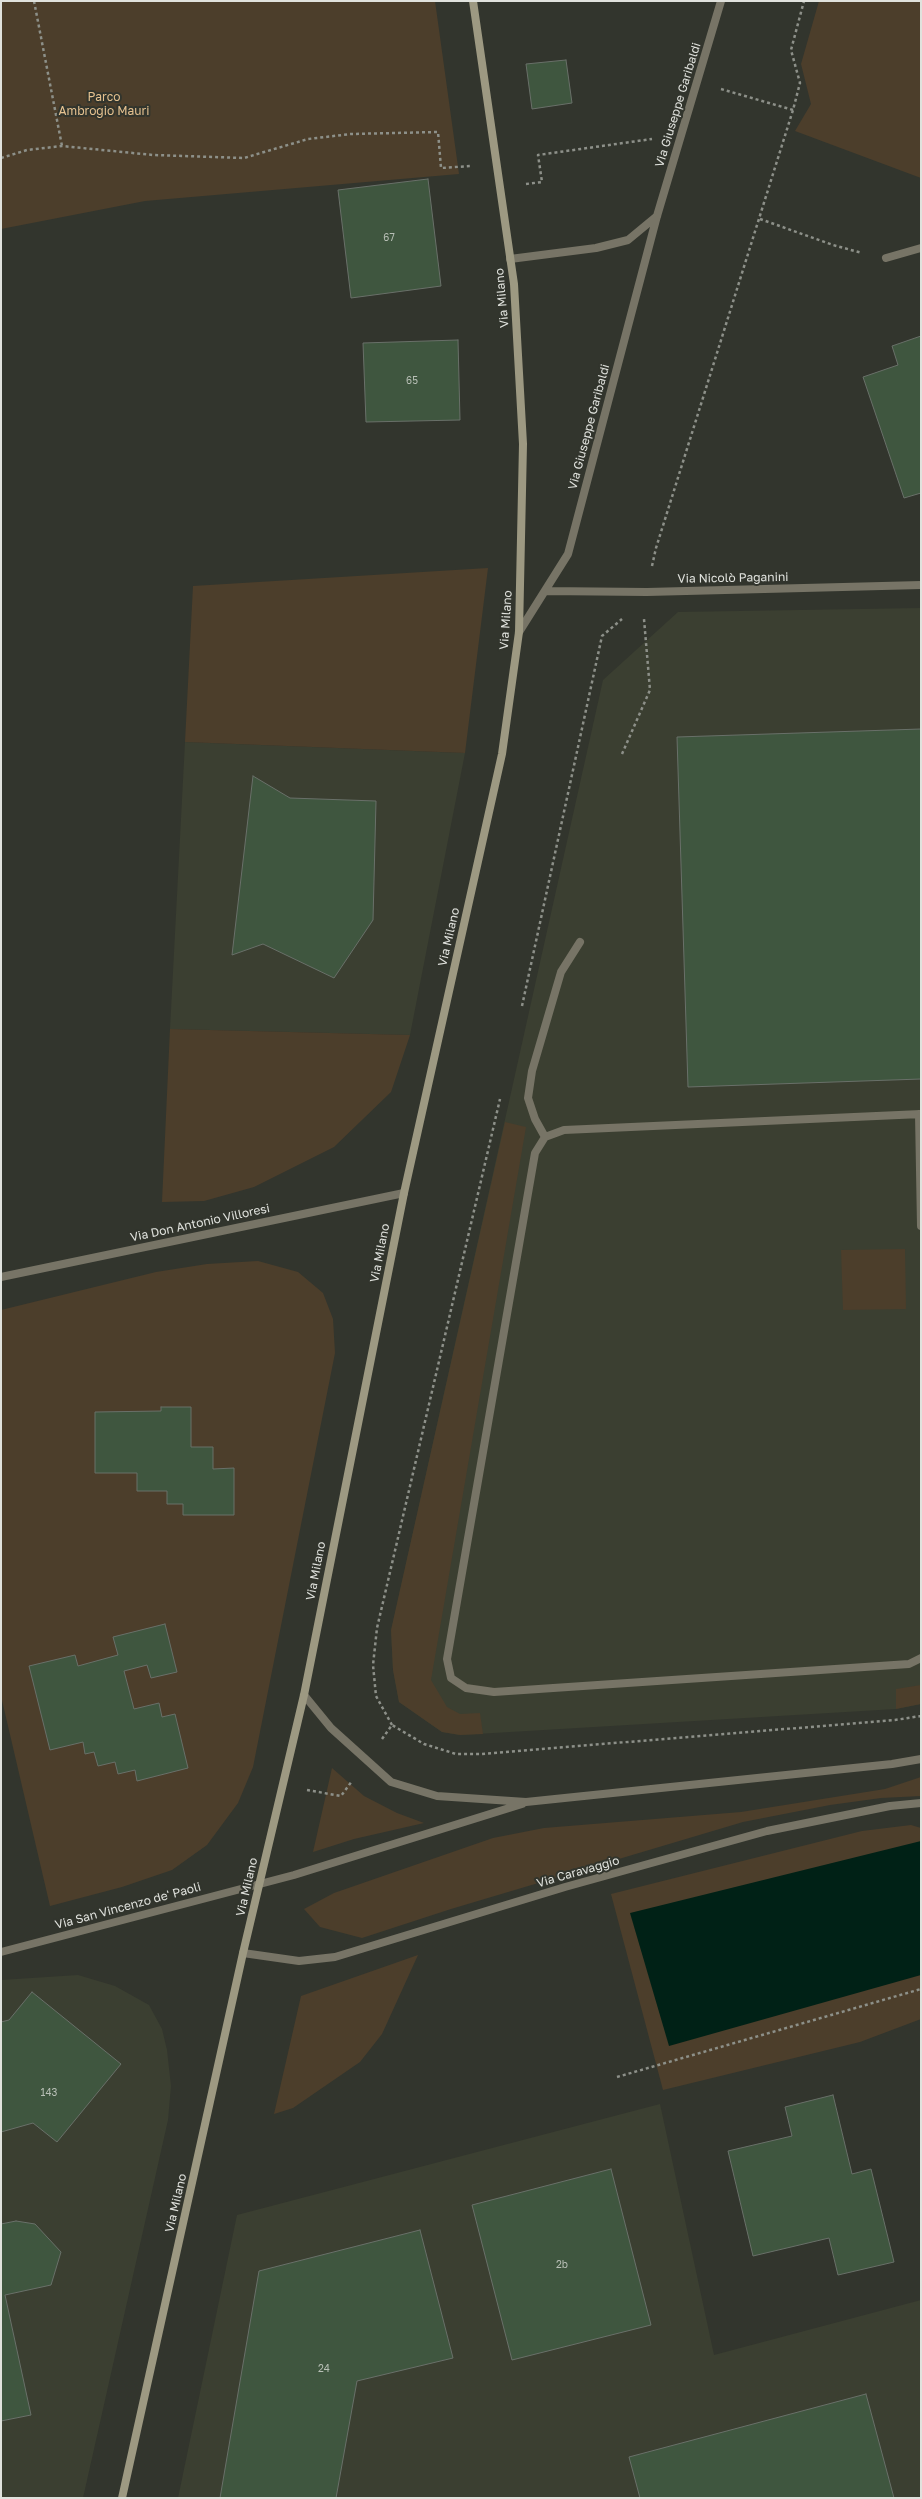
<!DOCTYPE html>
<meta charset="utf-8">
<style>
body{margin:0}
#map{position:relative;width:922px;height:2499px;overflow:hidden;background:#32352d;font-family:"Golos Text",sans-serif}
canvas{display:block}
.frame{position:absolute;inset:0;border:2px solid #e0e2dd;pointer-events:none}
</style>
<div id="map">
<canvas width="922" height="2499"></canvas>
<div class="frame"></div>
</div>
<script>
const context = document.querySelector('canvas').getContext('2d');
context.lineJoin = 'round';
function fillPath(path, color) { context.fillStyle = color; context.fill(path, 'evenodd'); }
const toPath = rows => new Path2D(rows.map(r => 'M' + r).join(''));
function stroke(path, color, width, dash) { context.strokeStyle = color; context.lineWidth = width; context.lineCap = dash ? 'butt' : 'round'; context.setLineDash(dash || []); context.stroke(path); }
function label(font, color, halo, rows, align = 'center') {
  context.font = font + ' "Golos Text",sans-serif'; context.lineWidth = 4; context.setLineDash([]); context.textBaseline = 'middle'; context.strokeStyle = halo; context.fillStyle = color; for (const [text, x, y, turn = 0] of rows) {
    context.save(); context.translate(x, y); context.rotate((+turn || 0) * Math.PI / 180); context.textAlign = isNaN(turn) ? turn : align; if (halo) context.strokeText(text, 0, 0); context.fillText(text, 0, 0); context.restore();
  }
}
fillPath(toPath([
 [921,608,921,1704,896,1709,460,1735,442,1732,399,1702,393,1670,391,1631,603,680,678,612],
 [185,742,465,753,410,1035,170,1029],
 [78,1975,115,1986,149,2005,162,2029,167,2050,171,2086,168,2120,83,2498,1,2498,1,1980],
 [660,2104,714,2355,921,2300,921,2498,178,2498,237,2215]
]), '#3b3f31');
fillPath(toPath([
 [1,1,435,1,459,174,145,201,1,229],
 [819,1,921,1,921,178,795,131,811,104,801,64],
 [488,568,465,753,185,742,193,586],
 [170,1029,410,1035,391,1092,334,1147,254,1187,204,1201,162,1202],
 [505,1122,526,1127,431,1680,447,1707,460,1714,480,1713,483,1734,460,1735,442,1732,399,1702,393,1670,391,1630],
 [905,1249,906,1309,843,1310,841,1250],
 [258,1261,298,1272,323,1293,333,1319,335,1353,253,1767,238,1803,207,1845,172,1870,122,1887,50,1906,1,1696,1,1310,156,1272,207,1264],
 [921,1685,921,1704,896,1709,896,1689],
 [332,1768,364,1796,397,1813,424,1823,354,1839,313,1852],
 [921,1777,921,1796,881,1798,830,1805,743,1822,451,1909,362,1938,320,1927,304,1909,334,1893,493,1838,544,1828,741,1812,885,1789],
 [911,1825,921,1828,921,2019,860,2042,663,2090,611,1894,862,1831],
 [418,1955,382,2034,360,2062,293,2108,274,2114,301,1996]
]), '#4c3e2b');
fillPath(toPath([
 [921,1841,921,1975,669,2046,630,1913]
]), '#002116');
const building = toPath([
 [566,60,572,103,532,109,526,64,566,60],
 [428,179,441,286,351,298,338,190,428,179],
 [921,336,921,493,904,498,863,377,898,365,892,346,921,336],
 [458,340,460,420,366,422,363,343,458,340],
 [921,729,921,1079,688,1087,677,737,921,729],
 [253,776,290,798,376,801,373,920,334,978,263,944,232,955,253,776],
 [161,1407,191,1407,191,1447,213,1447,213,1469,234,1468,234,1515,183,1515,183,1504,167,1504,167,1491,137,1491,137,1473,95,1473,95,1412,161,1411,161,1407],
 [165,1624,177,1672,151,1678,147,1665,124,1671,134,1709,159,1703,162,1717,175,1714,188,1768,137,1781,135,1770,118,1774,115,1762,98,1766,94,1752,85,1754,83,1742,50,1750,29,1666,75,1655,78,1666,118,1655,113,1637,165,1624],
 [32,1992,121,2064,57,2142,33,2123,1,2132,1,2022,9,2020,32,1992],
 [833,2095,852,2174,871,2169,894,2262,838,2275,829,2238,753,2256,728,2151,792,2136,785,2107,833,2095],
 [611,2169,651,2325,512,2360,472,2205,611,2169],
 [16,2221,35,2224,61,2252,51,2285,5,2295,31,2415,1,2421,1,2224,16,2221],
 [420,2230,453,2358,357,2381,336,2498,220,2498,259,2271,420,2230],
 [866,2394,894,2498,640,2498,629,2457,866,2394]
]);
fillPath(building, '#3f563f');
stroke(building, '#697069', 1);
stroke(toPath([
 [34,1,62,146],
 [721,89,793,110],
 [1,158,27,150,62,146,153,155,244,158,308,139,351,134,438,132,441,168,471,166],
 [526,184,542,182,538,155,652,139],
 [760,219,833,245,862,253],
 [652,566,656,548,793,110,800,83,791,50,804,1],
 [622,754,650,690,644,619],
 [522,1006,602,636,622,619],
 [392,1725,376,1696,373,1665,377,1628,500,1099],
 [382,1739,392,1725,424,1744,456,1754,481,1754,895,1720,921,1716],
 [307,1790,341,1796,352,1781],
 [617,2077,921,1989]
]), '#8d9089', 2.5, [3, 3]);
stroke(toPath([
 [919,1114,921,1226],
 [921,1114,564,1130,545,1137,535,1153,447,1659,451,1678,466,1688,494,1692,909,1664,921,1658],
 [545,1137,535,1119,528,1098,532,1071,561,972,580,942]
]), '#777466', 8);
stroke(toPath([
 [886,258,921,248],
 [510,259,596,248,628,240,657,216],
 [545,591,647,592,921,585],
 [519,632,568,554,657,216,721,1],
 [1,1277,404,1193],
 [304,1695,331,1728,391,1782,437,1796,526,1802,892,1764,921,1759],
 [1,1952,294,1875,522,1804],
 [243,1953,299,1961,335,1957,565,1887,767,1831,890,1806,921,1803]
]), '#777466', 8);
stroke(toPath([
 [122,2498,243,1953,304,1695,404,1193,502,754,519,632,523,444,514,284,473,1]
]), '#9d9982', 8);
label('10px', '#b8bfb6', null, [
 ["67",389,238],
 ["65",412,381],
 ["143",49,2093],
 ["2b",562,2265],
 ["24",324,2369]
]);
label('12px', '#e6c290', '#32352d', [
 ["Parco",104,97],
 ["Ambrogio Mauri",104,111]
]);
label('12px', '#e0e2dd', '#32352d', [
 ["Via Giuseppe Garibaldi",678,105,-73],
 ["Via Milano",502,298,-95],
 ["Via Giuseppe Garibaldi",589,427,-75],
 ["Via Nicolò Paganini",733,578,-1],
 ["Via Milano",506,620,-86],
 ["Via Milano",449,937,-77],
 ["Via Don Antonio Villoresi",200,1223,-12],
 ["Via Milano",380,1253,-79],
 ["Via Milano",316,1571,-79],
 ["Via Caravaggio",578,1872,-16],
 ["Via Milano",247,1887,-77],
 ["Via San Vincenzo de' Paoli",128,1906,-15],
 ["Via Milano",176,2203,-77]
]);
</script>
